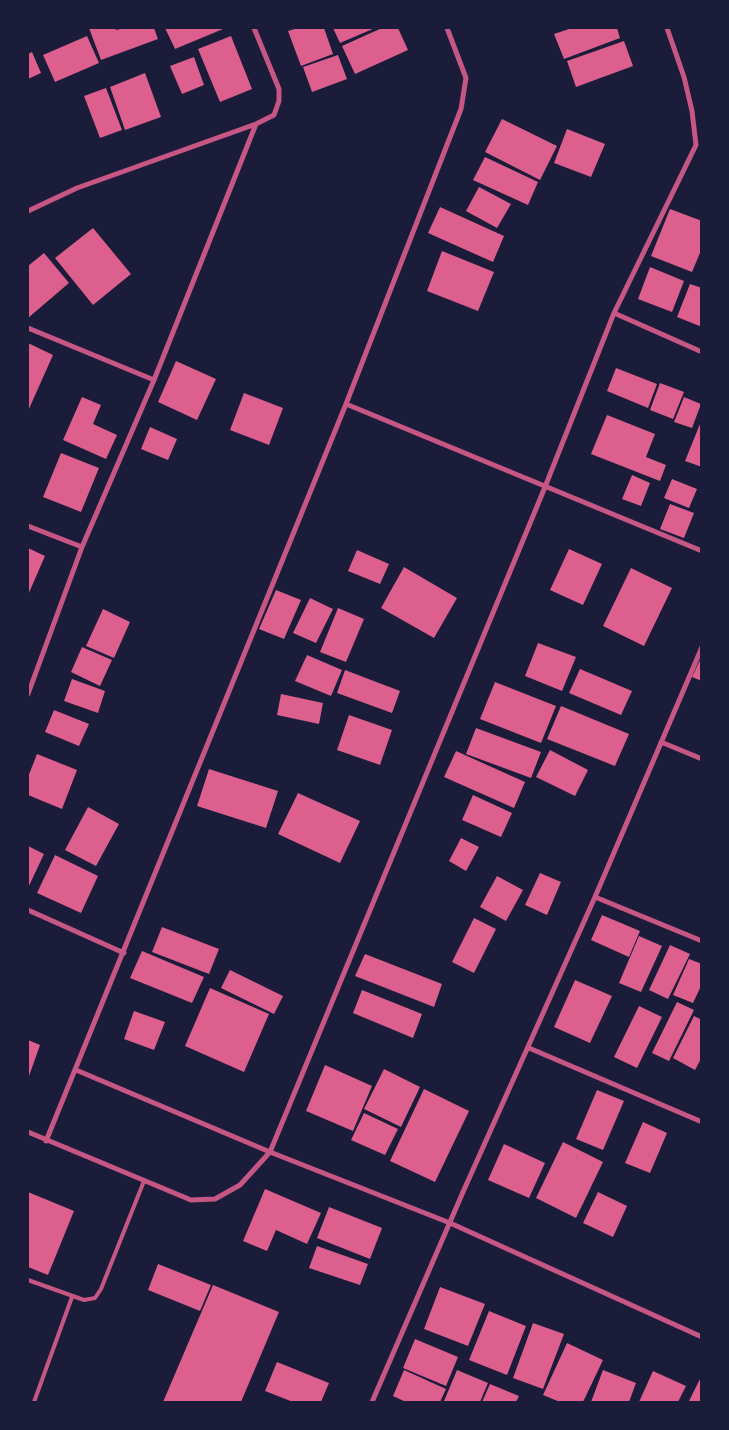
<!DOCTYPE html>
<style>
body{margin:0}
#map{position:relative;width:729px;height:1430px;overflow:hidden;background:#1b1b3a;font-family:"Noto Sans",sans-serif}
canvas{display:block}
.frame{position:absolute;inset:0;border:29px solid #1b1b3a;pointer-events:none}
</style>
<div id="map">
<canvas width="729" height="1430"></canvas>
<div class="frame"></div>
</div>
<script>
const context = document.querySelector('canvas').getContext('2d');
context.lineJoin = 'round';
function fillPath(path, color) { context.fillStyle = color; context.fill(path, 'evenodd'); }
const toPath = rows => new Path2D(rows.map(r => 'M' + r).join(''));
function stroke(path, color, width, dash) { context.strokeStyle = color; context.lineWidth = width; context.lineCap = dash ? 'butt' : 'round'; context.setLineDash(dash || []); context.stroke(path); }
fillPath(toPath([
 [89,28,115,28,116,30,124,28,154,28,158,39,101,60],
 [165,28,223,28,223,29,175,49],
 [298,28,324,28,333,54,301,66,288,31],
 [333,28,375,28,340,43],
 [382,28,398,28,408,50,355,74,342,46],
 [572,28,617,28,620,38,564,59,554,34],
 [87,36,99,63,55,82,43,55],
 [231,36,252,89,220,102,198,49],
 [624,41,633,66,576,87,567,61],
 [32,52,41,73,28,79,28,54],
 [338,55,347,79,312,92,303,67],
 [194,57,204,85,182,94,170,66],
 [145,73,161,117,125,130,110,87],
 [106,88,122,130,100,138,84,96],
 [502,119,557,146,540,180,485,152],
 [567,129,605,144,591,177,554,163],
 [485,157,538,182,528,205,473,180],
 [479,187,511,204,497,228,466,211],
 [440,207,504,236,493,262,428,233],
 [670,209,702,221,702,248,692,272,651,256],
 [93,228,131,274,93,305,55,258],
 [442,251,494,272,478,311,427,291],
 [44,253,69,283,28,318,28,266],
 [650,267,684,281,672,312,638,299],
 [690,284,702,288,702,327,677,317],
 [28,343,53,355,28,411],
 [176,361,216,379,197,420,158,402],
 [616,368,657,384,648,408,607,391],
 [660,383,684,392,673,419,650,410],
 [244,393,283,408,269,445,230,430],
 [82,397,101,405,93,424,117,435,106,459,63,440],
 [684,397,701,404,692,428,674,422],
 [607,415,655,434,646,457,666,465,660,481,591,454],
 [702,419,702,467,685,461],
 [150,427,177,439,168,460,141,449],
 [61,453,99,468,81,512,43,497],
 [632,475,650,483,641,506,622,499],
 [672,479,697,489,689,508,664,498],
 [670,504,694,513,684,538,660,529],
 [28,548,45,556,28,595],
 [569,549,602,564,583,605,550,590],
 [357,550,389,564,380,584,348,571],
 [404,567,457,598,434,638,381,608],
 [631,568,672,588,644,646,603,626],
 [276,590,301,600,284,639,259,629],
 [310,598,333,609,316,643,293,633],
 [338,608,364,619,346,662,320,652],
 [103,609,130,622,114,658,86,646],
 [538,643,576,657,562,691,525,676],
 [82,647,112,660,100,686,71,672],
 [307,655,342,670,331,696,295,681],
 [702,656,702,681,692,677],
 [580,669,632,691,621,715,569,693],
 [345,670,400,691,392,713,337,693],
 [72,679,105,691,98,713,64,701],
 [495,682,556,706,541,743,480,719],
 [281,694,323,703,319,724,277,715],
 [561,706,629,734,615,766,547,739],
 [54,710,89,724,79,746,45,732],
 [349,715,392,730,380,765,337,750],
 [476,728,541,752,531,778,466,754],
 [550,750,588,770,575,796,536,777],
 [456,751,525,782,514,808,444,777],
 [37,754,77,770,62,809,28,795,28,777],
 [209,769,278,791,266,828,197,806],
 [298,793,360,821,340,863,278,834],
 [473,795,512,813,501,837,462,820],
 [88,807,119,824,96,866,65,850],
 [461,838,479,847,466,871,449,861],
 [28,846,44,854,28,888],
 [55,855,98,876,81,913,37,893],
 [540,873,561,882,547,915,525,905],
 [497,876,523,890,506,921,480,907],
 [602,915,640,931,629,957,591,940],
 [474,918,496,929,474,973,452,962],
 [162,927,219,949,209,974,152,952],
 [639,936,662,946,641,992,619,983],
 [670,945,690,954,668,999,649,990],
 [142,951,204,977,192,1003,130,978],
 [365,954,442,984,434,1007,355,976],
 [689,959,702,964,702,984,693,1003,673,995],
 [230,970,283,996,274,1014,221,988],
 [575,980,612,996,590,1043,554,1027],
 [210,988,269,1014,244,1072,185,1046],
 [362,990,422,1014,413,1038,353,1013],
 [677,1002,694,1010,669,1061,652,1053],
 [639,1006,662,1017,637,1068,614,1057],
 [134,1011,165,1022,154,1050,124,1039],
 [694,1016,702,1020,702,1057,695,1070,673,1058],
 [28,1040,40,1045,28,1079],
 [325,1065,372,1086,353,1131,306,1111],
 [384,1069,420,1087,401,1127,364,1109],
 [424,1089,469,1111,435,1182,390,1161],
 [597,1090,624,1101,603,1150,576,1139],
 [364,1113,398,1129,385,1155,351,1140],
 [643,1122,667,1133,650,1173,625,1163],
 [563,1142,603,1162,576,1218,536,1198],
 [504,1144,545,1163,529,1198,488,1180],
 [265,1189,321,1213,307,1244,276,1230,267,1251,243,1241],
 [28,1192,74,1211,48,1275,28,1267],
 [598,1192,627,1206,613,1237,583,1223],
 [329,1207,382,1228,370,1259,317,1238],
 [317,1246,368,1264,360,1285,309,1268],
 [158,1264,211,1285,200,1311,148,1290],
 [213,1285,279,1312,241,1402,163,1402],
 [440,1287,485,1304,468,1346,424,1329],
 [489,1311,526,1326,507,1375,469,1360],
 [533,1323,564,1334,543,1389,513,1378],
 [415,1339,458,1357,446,1386,403,1368],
 [567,1343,603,1360,583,1402,560,1402,543,1395],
 [277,1362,329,1383,321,1402,293,1402,265,1391],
 [404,1370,446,1389,440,1402,406,1402,393,1396],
 [457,1370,488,1383,480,1402,444,1401],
 [603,1370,636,1383,629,1402,591,1402],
 [653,1371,686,1386,678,1402,639,1402],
 [702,1375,702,1402,692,1402,689,1401],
 [490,1384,519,1396,516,1402,482,1402]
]), '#dd5f8e');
stroke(toPath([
 [28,1280,84,1300,95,1298,101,1289,144,1181],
 [34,1402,72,1297]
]), '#c65784', 4);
stroke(toPath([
 [28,211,77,188,256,124,274,115,279,101,279,89,254,28],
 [614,313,702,352],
 [28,328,154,380],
 [346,404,702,551],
 [28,526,82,547],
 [28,694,82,547,154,380,256,124],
 [661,742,702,759],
 [595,897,702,941],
 [28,910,124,953],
 [529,1048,702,1122],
 [76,1070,270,1152,450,1223,702,1337],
 [28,1132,191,1200,215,1199,240,1185,270,1152,545,487,614,313,696,145,692,111,684,77,667,28],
 [46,1141,346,404,461,109,466,78,447,28],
 [372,1402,463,1192,595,897,702,647]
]), '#c65784', 5);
</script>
